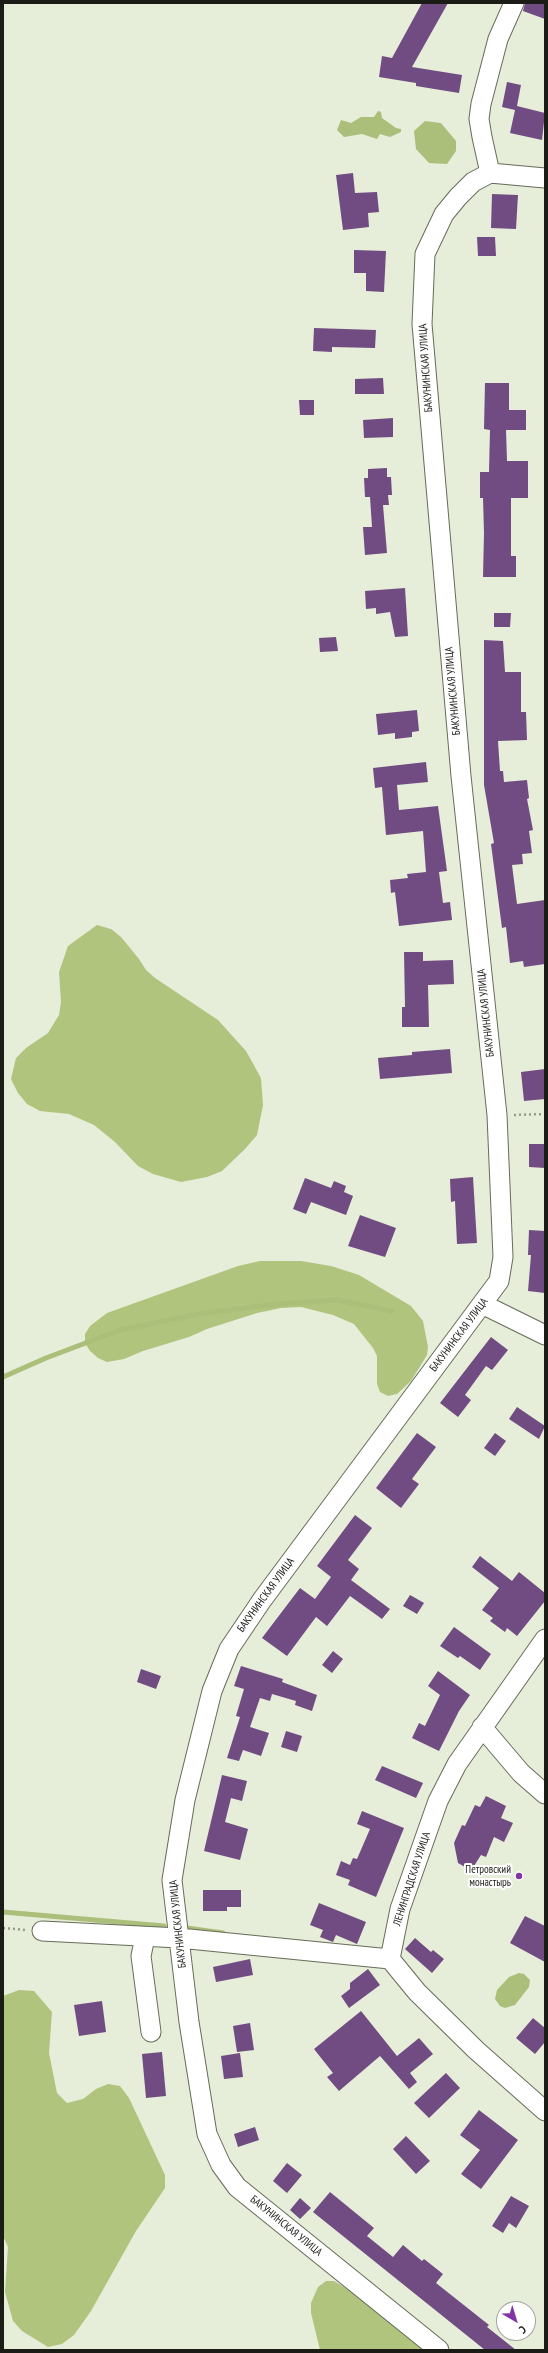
<!DOCTYPE html>
<meta charset="utf-8">
<style>
body{margin:0}
#map{position:relative;width:548px;height:2353px;overflow:hidden;background:#e6edd8;font-family:"PT Sans Narrow",sans-serif}
canvas{display:block}
.frame{position:absolute;inset:0;border:4px solid #1a1c15;pointer-events:none}
.north{position:absolute;left:496px;top:2301px;width:40px;height:40px;box-sizing:border-box;background:#fff;border:1px solid #a3a4a1;border-radius:50%;rotate:142deg;font-size:11px;font-weight:700;line-height:16px;text-align:center;color:#1a1c15}
.north::after{content:'';display:block;margin:auto;width:14px;height:18px;background:#8334a4;clip-path:polygon(50% 0,100% 100%,50% 72%,0 100%)}
</style>
<div id="map">
<canvas width="548" height="2353"></canvas>
<div class="frame"></div>
<div class="north">С</div>
</div>
<script>
const context = document.querySelector('canvas').getContext('2d');
context.lineJoin = 'round';
function fillPath(path, color) { context.fillStyle = color; context.fill(path, 'evenodd'); }
const toPath = rows => new Path2D(rows.map(r => 'M' + r).join(''));
function stroke(path, color, width, dash) { context.strokeStyle = color; context.lineWidth = width; context.lineCap = dash ? 'butt' : 'round'; context.setLineDash(dash || []); context.stroke(path); }
function label(font, color, halo, rows, align = 'center') {
  context.font = font + ' "PT Sans Narrow",sans-serif'; context.lineWidth = 4; context.setLineDash([]); context.textBaseline = 'middle'; context.strokeStyle = halo; context.fillStyle = color; for (const [text, x, y, turn = 0] of rows) {
    context.save(); context.translate(x, y); context.rotate((+turn || 0) * Math.PI / 180); context.textAlign = isNaN(turn) ? turn : align; if (halo) context.strokeText(text, 0, 0); context.fillText(text, 0, 0); context.restore();
  }
}
fillPath(toPath([
 [97,925,111,929,121,937,139,959,146,970,155,978,218,1020,246,1051,261,1078,263,1105,257,1135,245,1149,222,1171,207,1177,181,1182,153,1174,138,1166,115,1142,94,1125,69,1114,40,1111,27,1104,18,1093,11,1079,16,1058,26,1048,48,1033,59,1015,61,1002,59,972,68,946],
 [260,1261,301,1261,331,1266,359,1275,411,1306,423,1321,428,1347,427,1355,411,1381,397,1394,388,1396,380,1392,377,1384,377,1356,373,1348,354,1324,333,1315,301,1307,281,1308,257,1313,207,1329,189,1337,143,1351,124,1359,107,1362,98,1358,90,1351,85,1343,85,1334,90,1326,107,1313,238,1266],
 [19,1990,34,1991,52,2012,49,2053,57,2093,67,2103,83,2099,96,2089,108,2084,120,2086,129,2098,165,2175,165,2188,136,2231,91,2311,74,2335,62,2344,48,2347,22,2331,13,2321,5,2292,8,2247,3,2236,3,1996],
 [326,2281,334,2281,349,2290,428,2350,320,2350,311,2313,311,2303,318,2287]
]), '#b1c47e');
fillPath(toPath([
 [378,111,381,112,382,118,396,128,401,129,401,132,390,137,380,134,377,139,362,134,344,137,337,130,341,120,351,123,361,117,374,117],
 [425,121,441,123,456,141,456,151,447,164,429,163,416,149,414,131],
 [519,1973,524,1974,530,1980,529,1987,515,2005,505,2008,500,2006,495,1999,497,1990,509,1977]
]), '#acbf7a');
stroke(toPath([
 [3,1377,46,1358,120,1330,199,1314,277,1304,338,1300,392,1311],
 [3,1912,164,1926],
 [187,1928,223,1933]
]), '#acbf7a', 5);
fillPath(toPath([
 [422,3,448,3,412,67,462,75,459,93,416,86,416,83,379,77,382,56,392,58],
 [525,3,545,3,545,19,523,11],
 [507,82,521,85,517,106,545,113,542,140,510,133,515,110,502,107],
 [353,173,355,193,377,192,379,212,368,213,369,227,343,230,336,175],
 [492,194,518,195,516,229,491,228],
 [477,237,495,237,496,256,478,256],
 [354,250,386,251,384,292,366,291,366,273,354,273],
 [314,328,376,330,375,348,332,347,332,352,313,351],
 [383,378,384,394,355,394,355,379],
 [485,383,509,383,509,410,526,410,526,430,506,430,507,461,528,461,528,498,511,498,511,556,516,556,516,577,483,577,484,533,483,498,480,498,480,472,489,472,490,430,484,429],
 [299,400,314,400,314,415,300,415],
 [393,418,393,437,364,438,363,420],
 [387,468,387,477,391,477,392,495,388,495,389,505,383,505,387,553,365,555,363,527,372,527,370,497,365,497,364,478,368,478,368,469],
 [405,588,408,636,395,637,390,612,376,614,376,608,366,609,365,591],
 [494,613,511,613,510,627,494,627],
 [336,637,338,651,320,652,319,638],
 [484,640,503,641,505,672,521,672,521,712,526,712,527,740,498,741,500,771,503,771,504,782,527,780,529,798,527,799,533,830,529,831,532,853,522,854,523,864,512,865,517,904,545,900,545,964,524,967,523,961,510,963,506,927,502,928,491,844,494,843,484,785],
 [417,710,419,731,412,732,412,737,395,739,395,733,378,735,376,714],
 [426,762,428,782,397,785,399,810,438,806,447,871,439,872,443,903,450,902,452,920,399,926,395,892,391,893,390,880,408,878,407,874,426,872,423,831,386,835,382,787,375,788,373,768],
 [404,952,423,952,423,961,453,960,454,984,428,985,429,1027,402,1027,402,1007,405,1007],
 [450,1049,452,1073,380,1079,378,1058,412,1055,412,1052],
 [545,1069,545,1099,524,1101,521,1072],
 [529,1144,545,1144,545,1168,529,1167],
 [473,1177,477,1243,457,1244,455,1201,451,1202,450,1179],
 [305,1178,331,1188,334,1181,346,1186,344,1192,353,1196,346,1215,311,1202,306,1214,293,1209],
 [360,1215,396,1228,385,1257,348,1246],
 [529,1230,545,1231,545,1293,528,1291,531,1255,528,1255],
 [491,1337,508,1350,492,1370,486,1366,465,1395,471,1400,458,1417,440,1403],
 [517,1407,545,1426,539,1439,509,1419],
 [417,1433,436,1447,412,1479,419,1484,401,1508,376,1488],
 [495,1433,506,1441,495,1456,484,1448],
 [355,1515,372,1528,348,1560,359,1569,351,1580,390,1609,382,1619,350,1596,327,1626,316,1617,287,1656,262,1638,300,1588,315,1599,331,1577,317,1566],
 [480,1556,512,1581,519,1572,545,1593,545,1601,517,1636,507,1628,505,1632,490,1621,493,1618,482,1610,499,1588,472,1567],
 [410,1595,424,1603,417,1614,403,1606],
 [454,1627,491,1654,480,1670,460,1656,458,1658,440,1646],
 [333,1651,343,1659,332,1673,322,1665],
 [241,1666,283,1679,282,1682,317,1695,312,1711,295,1705,296,1701,272,1694,270,1701,260,1698,250,1727,269,1733,261,1756,243,1750,239,1761,227,1758,240,1717,236,1716,244,1689,234,1686],
 [141,1669,161,1676,156,1689,137,1682],
 [438,1671,470,1695,459,1711,439,1751,412,1738,419,1723,425,1726,440,1695,428,1686],
 [286,1731,302,1736,297,1752,281,1747],
 [382,1766,423,1783,416,1798,375,1780],
 [222,1775,247,1781,242,1801,231,1798,225,1822,248,1829,240,1860,204,1851],
 [486,1796,506,1806,501,1818,513,1823,504,1842,494,1837,486,1857,481,1855,474,1866,465,1867,458,1863,454,1843,462,1825,465,1826,475,1805,480,1807],
 [362,1811,404,1828,376,1897,348,1885,350,1880,336,1875,341,1861,350,1865,353,1858,357,1859,370,1829,357,1824],
 [203,1890,241,1890,241,1907,227,1907,227,1911,203,1911],
 [319,1903,366,1922,357,1944,336,1935,333,1942,320,1937,323,1930,310,1925],
 [525,1916,545,1926,545,1962,510,1943],
 [415,1938,431,1952,433,1950,444,1959,432,1973,405,1949],
 [250,1959,253,1975,216,1982,213,1967],
 [368,1969,380,1985,349,2008,341,1996,350,1989,350,1983],
 [102,2001,106,2032,79,2036,74,2005],
 [361,2011,397,2056,419,2038,433,2054,410,2073,417,2082,409,2089,380,2056,339,2091,327,2077,333,2073,314,2049],
 [533,2018,545,2028,545,2042,535,2054,516,2038],
 [250,2023,254,2050,237,2052,233,2026],
 [162,2052,166,2096,146,2098,142,2054],
 [240,2053,243,2077,224,2079,221,2056],
 [446,2073,460,2088,429,2118,414,2103],
 [479,2110,518,2140,481,2189,461,2174,480,2150,460,2135],
 [255,2127,259,2140,238,2147,234,2134],
 [406,2136,430,2161,416,2174,393,2149],
 [287,2163,302,2175,287,2193,273,2181],
 [330,2192,374,2228,367,2236,393,2257,403,2245,422,2261,424,2259,443,2274,436,2283,489,2325,487,2327,516,2350,485,2350,313,2212],
 [511,2196,529,2206,516,2228,509,2223,503,2233,492,2226],
 [300,2198,311,2208,300,2219,290,2210]
]), '#714c83');
const minor = toPath([
 [490,173,482,137,479,119,481,104,498,39,514,3],
 [490,173,545,178],
 [482,1304,545,1335],
 [545,1639,457,1764,438,1801,400,1909,390,1959,417,1992,476,2050,545,2111],
 [482,1727,521,1773,545,1794],
 [42,1931,179,1938,390,1959],
 [145,1937,141,1956,151,2032],
 [439,2350,237,2187,221,2165,207,2134,189,2022,172,1880,185,1800,212,1691,229,1649,262,1600,499,1281,503,1257,497,1115,461,776,422,324,425,254,444,214,458,197,473,182,490,173]
]);
stroke(minor, '#666c59', 21);
stroke(toPath([
 [514,1115,545,1114],
 [3,1928,26,1930]
]), '#959a8a', 2.5, [2, 3]);
stroke(minor, '#fff', 19);
for (const [x, y, r, color] of [
 [519,1876,4,"#8334a4"]
]) { const dot = new Path2D(); dot.arc(x, y, r, 0, 2 * Math.PI); context.fillStyle = color; context.fill(dot); stroke(dot, '#fff', 1.5); }
label('11px', '#1a1c15', '#fff', [
 ["БАКУНИНСКАЯ УЛИЦА",426,368,-94],
 ["БАКУНИНСКАЯ УЛИЦА",453,691,-95],
 ["БАКУНИНСКАЯ УЛИЦА",486,1013,-96],
 ["БАКУНИНСКАЯ УЛИЦА",459,1335,-53],
 ["БАКУНИНСКАЯ УЛИЦА",266,1595,-54],
 ["ЛЕНИНГРАДСКАЯ УЛИЦА",412,1879,-72],
 ["БАКУНИНСКАЯ УЛИЦА",178,1924,-96],
 ["БАКУНИНСКАЯ УЛИЦА",286,2226,39]
]);
label('11px', '#1a1c15', '#fff', [
 ["Петровский",511,1870],
 ["монастырь",511,1883]
], 'right');
</script>
